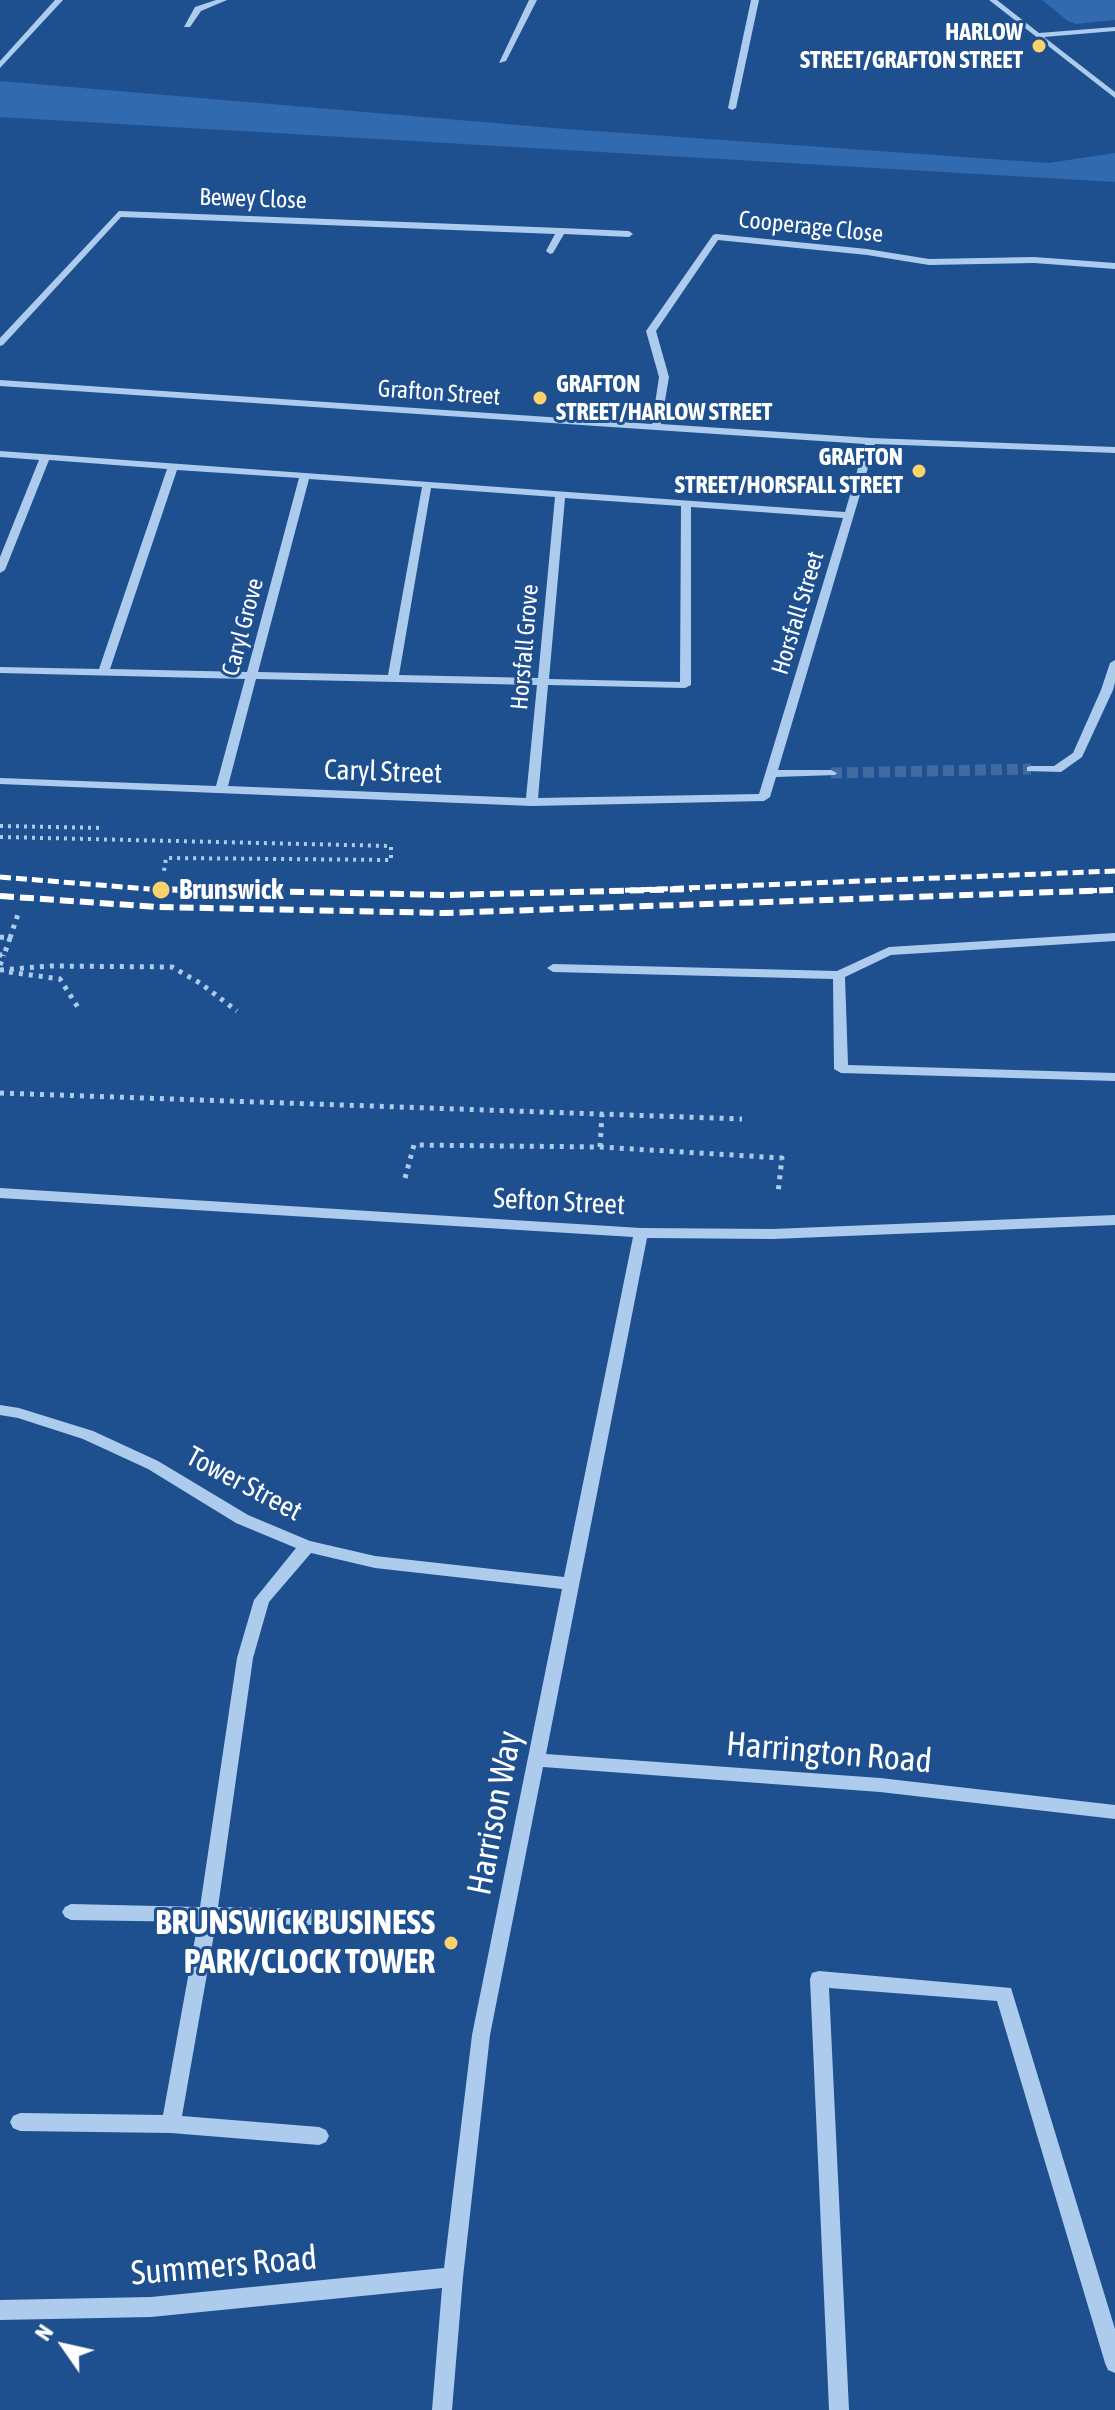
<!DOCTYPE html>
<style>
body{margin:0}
#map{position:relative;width:1115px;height:2410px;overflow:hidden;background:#1e5090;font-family:"Asap Condensed",sans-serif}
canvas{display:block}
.north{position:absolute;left:24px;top:2306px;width:80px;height:80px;-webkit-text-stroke:6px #1e5090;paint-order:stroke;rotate:304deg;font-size:22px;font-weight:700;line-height:32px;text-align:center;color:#fff}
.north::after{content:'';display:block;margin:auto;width:28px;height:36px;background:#fff;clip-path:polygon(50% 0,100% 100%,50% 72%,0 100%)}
</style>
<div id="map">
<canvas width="1115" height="2410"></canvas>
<div class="north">N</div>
</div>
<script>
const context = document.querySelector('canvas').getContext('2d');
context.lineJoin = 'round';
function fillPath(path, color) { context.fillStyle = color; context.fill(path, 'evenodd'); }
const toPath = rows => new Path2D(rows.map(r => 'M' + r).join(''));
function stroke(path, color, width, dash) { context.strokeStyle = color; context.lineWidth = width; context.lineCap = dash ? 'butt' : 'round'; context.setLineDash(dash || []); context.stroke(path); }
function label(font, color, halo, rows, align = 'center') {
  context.font = font + ' "Asap Condensed",sans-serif'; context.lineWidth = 6; context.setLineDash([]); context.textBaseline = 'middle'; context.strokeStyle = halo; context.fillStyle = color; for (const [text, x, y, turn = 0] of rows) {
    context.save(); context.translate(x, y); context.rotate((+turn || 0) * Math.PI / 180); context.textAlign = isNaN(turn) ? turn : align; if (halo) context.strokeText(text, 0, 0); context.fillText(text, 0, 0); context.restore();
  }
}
fillPath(toPath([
 [1042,0,1115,0,1115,20,1076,24,1068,21],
 [0,81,553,128,1048,163,1115,153,1115,182,0,117]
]), '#316aae');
stroke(toPath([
 [831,773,1031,769]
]), '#406aa1', 11, [11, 5]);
stroke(toPath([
 [0,826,103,828],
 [0,837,391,846,391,860,166,858,164,871]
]), '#adcbed', 4, [3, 5]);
stroke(toPath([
 [0,937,10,938,4,955,0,955],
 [10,938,18,914],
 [0,965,4,955],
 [0,970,50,966,172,967,200,983,237,1011],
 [9,972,60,979,79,1009],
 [0,1093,742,1119],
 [600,1147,602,1114],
 [405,1178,414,1145,600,1147,782,1158,778,1193]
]), '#adcbed', 5, [4, 6]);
fillPath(toPath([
 [55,0,63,0,0,68,0,61,55,0],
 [216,0,227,0,201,11,190,27,184,27,195,7,216,0],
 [529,0,537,0,506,61,499,63,529,0],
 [751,0,759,0,736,108,732,110,728,108,751,0],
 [989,0,997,0,1039,33,1115,27,1115,31,1044,37,1115,92,1115,98,989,0],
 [119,211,561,228,629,231,633,234,629,237,564,234,553,253,550,254,546,251,555,234,121,217,3,345,0,346,0,338,119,211],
 [716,234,867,249,929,259,1034,257,1115,263,1115,269,1034,263,929,265,867,255,718,240,656,331,669,377,661,424,871,438,1115,447,1115,453,875,444,778,770,831,770,837,773,835,775,776,777,770,797,764,801,532,806,0,784,0,778,216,786,245,679,0,673,0,667,99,669,167,469,49,460,5,570,0,573,0,557,39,460,0,457,0,451,845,512,865,444,0,386,0,380,652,424,659,377,646,331,713,235,716,234],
 [177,470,299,478,247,672,110,669,177,470],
 [309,479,422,487,388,675,258,672,309,479],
 [431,488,555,497,538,678,399,675,431,488],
 [565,498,681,506,680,682,549,679,565,498],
 [691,507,843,518,759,794,538,798,548,685,685,688,691,685,691,507],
 [256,679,537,685,526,798,228,786,256,679],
 [1115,660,1115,682,1113,690,1082,757,1061,772,1027,771,1027,767,1031,766,1054,766,1073,753,1101,690,1110,663,1115,660],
 [1115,933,1115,941,891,955,845,977,848,1065,1115,1073,1115,1081,841,1073,834,1069,833,979,553,972,547,968,553,964,837,971,889,947,1115,933],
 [0,1188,641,1228,773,1229,1115,1215,1115,1225,773,1239,647,1238,546,1754,880,1778,1115,1805,1115,1819,880,1792,543,1767,490,2035,463,2277,452,2410,432,2410,442,2288,151,2317,0,2320,0,2300,151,2297,444,2268,472,2035,562,1589,375,1568,311,1553,269,1602,253,1658,218,1907,360,1910,366,1913,369,1918,366,1923,360,1926,216,1923,182,2116,319,2127,326,2130,329,2136,326,2142,319,2145,171,2133,20,2131,13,2128,10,2122,13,2116,20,2113,163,2115,198,1922,71,1920,65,1917,62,1912,65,1907,71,1904,200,1907,237,1658,254,1600,296,1548,236,1523,148,1469,83,1439,18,1418,0,1415,0,1405,19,1408,93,1431,158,1461,248,1515,310,1541,375,1556,564,1577,633,1237,0,1198,0,1188],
 [819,1971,1011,1988,1115,2329,1115,2373,1108,2370,1105,2363,997,2001,829,1988,849,2410,829,2410,810,1979,812,1973,819,1971]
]), '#adcbed');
stroke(toPath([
 [0,877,161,890,224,891],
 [609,891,1115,871],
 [1086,891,1115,890]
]), '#fff', 5, [11, 5]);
stroke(toPath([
 [150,889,448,895,692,889],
 [0,896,158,907,444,913,1115,890]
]), '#fff', 6, [14, 6]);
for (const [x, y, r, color] of [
 [1039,46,8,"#fcd26d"],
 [540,398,8,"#fcd26d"],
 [919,471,8,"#fcd26d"],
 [161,890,10,"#fcd26d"],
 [451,1943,8,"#fcd26d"]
]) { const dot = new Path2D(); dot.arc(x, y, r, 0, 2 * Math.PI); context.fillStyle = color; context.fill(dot); stroke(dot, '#1e5090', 3); }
label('bold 24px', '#fff', '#1e5090', [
 ["HARLOW",1023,32],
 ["STREET/GRAFTON STREET",1023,60],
 ["GRAFTON",556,384,"left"],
 ["STREET/HARLOW STREET",556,412,"left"],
 ["GRAFTON",903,457],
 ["STREET/HORSFALL STREET",903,485]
], 'right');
label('24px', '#fff', '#1e5090', [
 ["Bewey Close",253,199,2],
 ["Cooperage Close",811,227,6],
 ["Grafton Street",439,393,4],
 ["Horsfall Street",798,613,-73],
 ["Caryl Grove",243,627,-75],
 ["Horsfall Grove",525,647,-85]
]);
label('28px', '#fff', '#1e5090', [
 ["Caryl Street",383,772,2],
 ["Sefton Street",559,1202,3],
 ["Tower Street",244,1484,28]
]);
label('bold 28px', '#fff', '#1e5090', [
 ["Brunswick",179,890]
], 'left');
label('34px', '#fff', '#1e5090', [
 ["Harrington Road",829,1753,5],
 ["Harrison Way",495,1813,-79],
 ["Summers Road",224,2266,-5]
]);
label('bold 34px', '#fff', '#1e5090', [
 ["BRUNSWICK BUSINESS",435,1923],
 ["PARK/CLOCK TOWER",435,1962]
], 'right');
</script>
